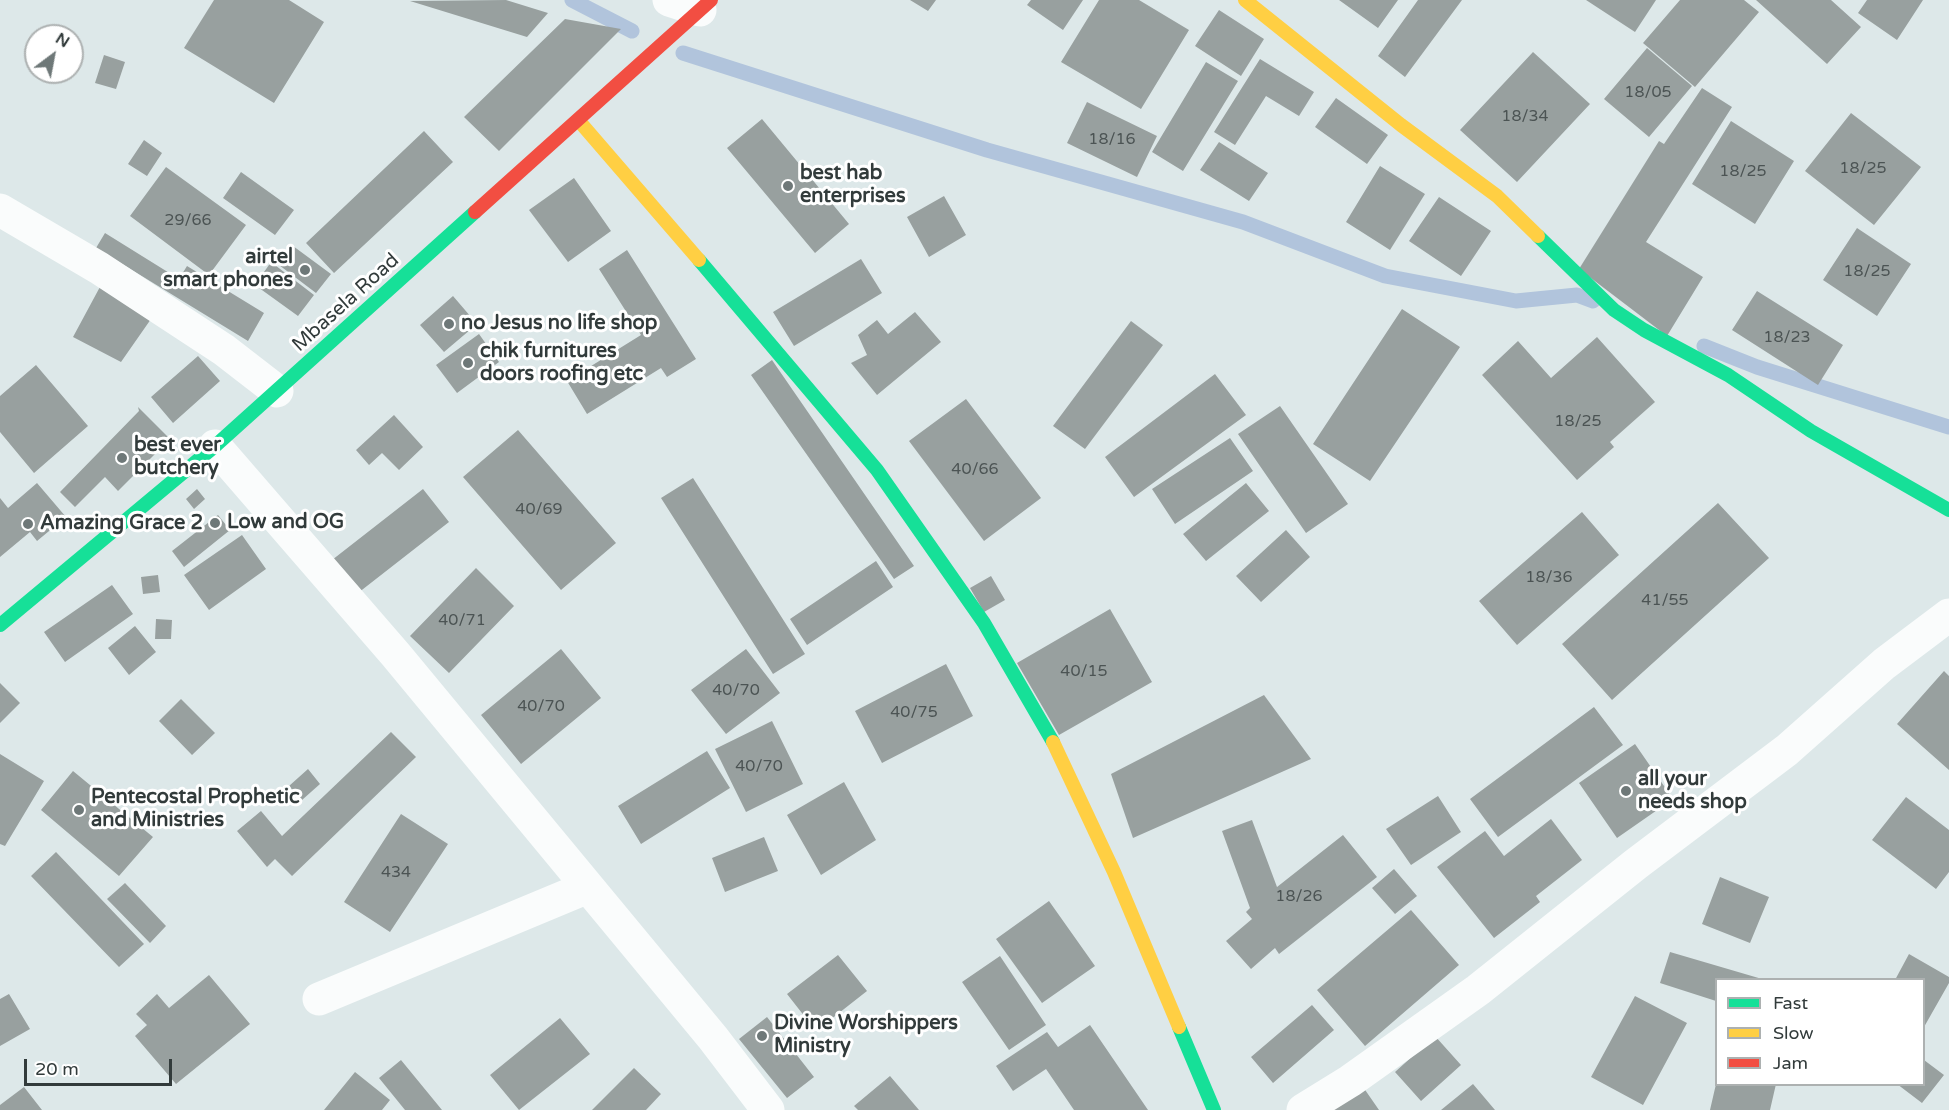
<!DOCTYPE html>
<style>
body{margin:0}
#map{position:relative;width:1949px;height:1110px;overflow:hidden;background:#dde8e9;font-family:"Varela Round",sans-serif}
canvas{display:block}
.legend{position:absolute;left:1715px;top:978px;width:210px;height:108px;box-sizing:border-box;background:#fff;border:2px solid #adb1b1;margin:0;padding:8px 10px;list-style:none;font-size:18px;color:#323b3b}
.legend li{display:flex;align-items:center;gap:12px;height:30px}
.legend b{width:30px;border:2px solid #adb1b1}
.north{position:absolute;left:24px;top:24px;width:60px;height:60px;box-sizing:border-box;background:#fff;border:2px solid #adb1b1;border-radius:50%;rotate:32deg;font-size:16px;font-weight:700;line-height:24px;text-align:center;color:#323b3b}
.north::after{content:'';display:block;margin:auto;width:21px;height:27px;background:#6e7878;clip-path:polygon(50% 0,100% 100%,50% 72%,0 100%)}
.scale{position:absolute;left:24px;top:1059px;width:148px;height:27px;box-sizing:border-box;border:3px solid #323b3b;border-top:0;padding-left:8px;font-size:18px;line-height:21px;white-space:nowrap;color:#323b3b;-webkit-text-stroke:4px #fff;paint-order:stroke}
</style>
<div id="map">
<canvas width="1949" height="1110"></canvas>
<ul class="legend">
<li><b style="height:8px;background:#16e098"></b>Fast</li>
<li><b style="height:8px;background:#ffcf43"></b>Slow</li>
<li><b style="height:8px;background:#f24e42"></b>Jam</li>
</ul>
<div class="north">N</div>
<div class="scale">20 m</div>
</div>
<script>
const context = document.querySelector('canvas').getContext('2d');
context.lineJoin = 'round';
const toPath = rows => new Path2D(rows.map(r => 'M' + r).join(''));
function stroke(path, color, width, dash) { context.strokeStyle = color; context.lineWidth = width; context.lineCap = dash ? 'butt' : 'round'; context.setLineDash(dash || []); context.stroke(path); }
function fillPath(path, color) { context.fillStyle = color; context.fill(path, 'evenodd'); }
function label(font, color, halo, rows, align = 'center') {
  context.font = font + ' "Varela Round",sans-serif'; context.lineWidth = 6; context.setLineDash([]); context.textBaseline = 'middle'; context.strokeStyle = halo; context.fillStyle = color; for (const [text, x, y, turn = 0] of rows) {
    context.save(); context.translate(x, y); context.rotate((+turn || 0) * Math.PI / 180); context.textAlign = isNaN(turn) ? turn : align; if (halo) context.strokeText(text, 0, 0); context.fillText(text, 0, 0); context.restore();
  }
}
stroke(toPath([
 [572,0,632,31],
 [683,53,987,150,1243,222,1385,276,1516,301,1577,295,1593,301],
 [1704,346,1757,367,1949,427]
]), '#b1c4dc', 15);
fillPath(toPath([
 [214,0,289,0,324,22,274,103,184,48],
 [506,0,548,13,527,37,410,1],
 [910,0,936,0,928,11],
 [1031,0,1083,0,1063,30,1027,5],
 [1099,0,1139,0,1189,30,1141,109,1061,62],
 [1339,0,1398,0,1378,28],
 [1418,0,1462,0,1405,77,1378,56],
 [1586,0,1656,0,1635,32],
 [1680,0,1744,0,1759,12,1695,87,1643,43],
 [1756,0,1831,0,1861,27,1827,64],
 [1867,0,1923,0,1897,40,1858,13],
 [1219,10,1264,39,1241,76,1195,46],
 [565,19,621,29,499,151,464,117],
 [1647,48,1692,86,1649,137,1604,99],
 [1533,52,1590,104,1517,182,1460,130],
 [104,55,125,62,116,89,95,83],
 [1260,59,1314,92,1299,116,1266,96,1235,145,1214,132],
 [1206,62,1238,81,1183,171,1152,152],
 [1702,88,1732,107,1646,242,1703,277,1667,336,1579,269,1659,141,1664,144],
 [1336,98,1388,135,1367,164,1315,127],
 [1087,102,1157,136,1137,177,1067,143],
 [1851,113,1921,167,1874,225,1805,171],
 [762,119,849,224,815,253,727,148],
 [1731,121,1794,161,1755,224,1692,184],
 [424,131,453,162,334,273,306,243],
 [144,140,162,153,147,176,128,164],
 [1219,142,1268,173,1249,201,1200,170],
 [1380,166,1425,194,1390,250,1346,222],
 [166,167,246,225,209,275,130,216],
 [241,172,294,210,275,235,223,198],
 [574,178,611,231,568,262,529,210],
 [944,196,966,235,929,257,907,217],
 [1439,197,1491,231,1461,276,1409,241],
 [1857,228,1911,264,1877,316,1823,280],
 [105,233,179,279,187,266,264,313,248,341,96,248],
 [293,246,331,274,316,293,279,265],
 [627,250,696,359,667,377,661,368,587,414,567,381,641,335,599,269],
 [861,259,882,293,794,346,773,312],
 [271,262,314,295,298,316,255,285],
 [101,285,151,319,121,362,73,337],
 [1757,291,1843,345,1818,385,1732,330],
 [453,296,477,324,444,352,420,325],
 [1402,309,1460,347,1370,481,1313,444],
 [915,312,941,342,877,395,851,363,867,355,858,335,877,320,888,334],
 [1131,321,1163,345,1085,449,1053,426],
 [479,334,499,362,457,393,436,365],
 [1597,337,1655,402,1610,442,1614,447,1577,480,1482,375,1518,341,1551,378],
 [198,356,220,381,173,423,151,397],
 [772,360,914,566,894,579,751,375],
 [36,365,88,426,34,473,0,432,0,396],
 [1215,374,1246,415,1134,497,1105,457],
 [966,399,1041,498,984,541,909,441],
 [1280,406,1348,504,1306,533,1238,434],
 [138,407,170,439,118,491,105,477,75,507,60,492,139,411],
 [394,415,423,447,399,470,382,453,369,465,356,450],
 [518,430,616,543,561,590,463,477],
 [1230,438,1253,471,1175,524,1152,489],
 [693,478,805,654,773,674,661,498],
 [37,483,66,517,37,541,30,532,0,557,0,498,8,508],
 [1246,483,1269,511,1206,561,1183,534],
 [197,489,205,499,194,509,186,499],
 [423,489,449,522,358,593,332,560],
 [1718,503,1769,558,1612,700,1562,644],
 [1582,512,1619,555,1517,645,1479,601],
 [218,515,230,530,184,567,172,551],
 [1286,530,1310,557,1261,602,1236,576],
 [242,535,266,569,209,610,184,575],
 [876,561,893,587,807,645,790,619],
 [476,568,514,606,449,673,410,636],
 [158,575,160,592,143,594,141,577],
 [991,576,1005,600,984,612,970,588],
 [112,585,133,614,65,662,44,632],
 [1110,609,1152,682,1059,735,1017,663],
 [156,619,172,620,171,639,155,639],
 [135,626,156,652,129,675,108,648],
 [561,649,601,698,521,764,481,715],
 [746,649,780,693,726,734,691,690],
 [946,664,973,716,882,763,855,711],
 [1944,671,1949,676,1949,770,1897,724],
 [0,683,20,703,0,723],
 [1264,695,1311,759,1133,838,1111,774],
 [181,699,215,733,192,755,159,721],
 [1594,707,1623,745,1498,837,1470,799],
 [772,721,803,784,746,812,715,749],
 [391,732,416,757,292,876,275,859,267,867,237,831,261,811,282,836],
 [1635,744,1673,799,1617,838,1579,783],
 [707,751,730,788,641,844,618,806],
 [0,754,44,781,5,846,0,844],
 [308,769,320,784,302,800,289,786],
 [73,771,153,837,119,876,41,810],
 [844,782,876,840,821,875,787,815],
 [1438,796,1461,832,1411,865,1386,829],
 [1906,797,1949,830,1949,872,1936,889,1872,840],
 [401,814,448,844,390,932,344,902],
 [1551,819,1582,860,1536,896,1540,902,1494,938,1437,867,1485,831,1504,856],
 [1252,820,1277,887,1343,835,1377,877,1279,954,1275,948,1251,969,1226,941,1252,919,1246,912,1250,908,1222,831],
 [764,837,778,871,725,892,712,858],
 [56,852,144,944,119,967,31,876],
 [1394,869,1417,896,1395,914,1372,888],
 [1720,877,1769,897,1750,943,1702,924],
 [125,883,166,926,150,943,107,899],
 [1049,901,1095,966,1042,1003,996,939],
 [1411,910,1459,965,1365,1046,1317,990],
 [1670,952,1762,979,1762,980,1716,980,1716,1001,1660,983],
 [1909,954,1949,977,1949,983,1924,1027,1924,980,1895,980],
 [838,955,867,991,816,1031,787,994],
 [1000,956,1046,1025,1009,1050,962,982],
 [209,975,250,1024,176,1084,135,1036,147,1025,136,1014,157,994,169,1008],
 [9,994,30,1029,0,1046,0,999],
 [1635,996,1687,1023,1643,1105,1591,1077],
 [1312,1005,1334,1030,1273,1083,1251,1057],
 [767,1017,814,1077,787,1098,739,1039],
 [560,1018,590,1054,519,1110,490,1075],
 [1090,1025,1148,1110,1074,1110,1046,1069,1013,1091,996,1066,1047,1032,1058,1047],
 [1435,1036,1461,1065,1421,1101,1395,1072],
 [401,1060,442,1110,405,1110,379,1078],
 [1924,1060,1944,1075,1922,1103,1897,1084,1924,1084],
 [634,1068,661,1094,646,1110,592,1110],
 [355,1072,390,1100,382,1110,324,1110],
 [890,1076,919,1110,858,1110,854,1106],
 [1361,1084,1379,1110,1323,1110],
 [1473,1084,1495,1110,1441,1110],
 [1716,1084,1776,1084,1770,1110,1710,1110],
 [24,1087,42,1110,0,1110,0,1105]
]), '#98a09f');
stroke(toPath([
 [669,0,700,10],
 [0,210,99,268,224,350,277,391],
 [215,446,396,655,713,1038,768,1110],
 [319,999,588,887],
 [1303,1110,1350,1081,1478,990,1636,864,1787,750,1884,664,1949,615]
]), '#fafcfc', 33);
stroke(toPath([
 [1538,236,1614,310,1644,330,1728,375,1811,431,1949,510],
 [699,260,877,470,984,623,1053,742],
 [0,625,215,446,475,212],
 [1179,1027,1214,1110]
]), '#16e098', 14);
stroke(toPath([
 [1245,0,1401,125,1497,196,1538,236],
 [579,121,699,260],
 [1053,742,1114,872,1179,1027]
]), '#ffcf43', 14);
stroke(toPath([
 [475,212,711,0]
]), '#f24e42', 14);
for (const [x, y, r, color] of [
 [788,186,6,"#6e7878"],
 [305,270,6,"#6e7878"],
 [449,324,6,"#6e7878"],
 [468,363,6,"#6e7878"],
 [122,458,6,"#6e7878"],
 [215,523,6,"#6e7878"],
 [28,524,6,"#6e7878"],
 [1626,791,6,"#6e7878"],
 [79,810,6,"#6e7878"],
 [762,1036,6,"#6e7878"]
]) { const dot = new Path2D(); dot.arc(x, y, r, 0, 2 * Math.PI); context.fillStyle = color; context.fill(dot); stroke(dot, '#fff', 2); }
label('16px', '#4c5454', null, [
 ["18/05",1648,93],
 ["18/34",1525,117],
 ["18/16",1112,140],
 ["18/25",1863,169],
 ["18/25",1743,172],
 ["29/66",188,221],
 ["18/25",1867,272],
 ["18/23",1787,338],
 ["18/25",1578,422],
 ["40/66",975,470],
 ["40/69",539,510],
 ["18/36",1549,578],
 ["41/55",1665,601],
 ["40/71",462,621],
 ["40/15",1084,672],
 ["40/70",736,691],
 ["40/70",541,707],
 ["40/75",914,713],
 ["40/70",759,767],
 ["434",396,873],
 ["18/26",1299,897]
]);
label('bold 20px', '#323b3b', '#fff', [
 ["best hab",800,174],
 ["enterprises",800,197],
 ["airtel",293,258,"right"],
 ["smart phones",293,281,"right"],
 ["no Jesus no life shop",461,324],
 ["chik furnitures",480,352],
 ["doors roofing etc",480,375],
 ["best ever",134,446],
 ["butchery",134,469],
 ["Low and OG",227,523],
 ["Amazing Grace 2",40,524],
 ["all your",1638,780],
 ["needs shop",1638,803],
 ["Pentecostal Prophetic",91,798],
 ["and Ministries",91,821],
 ["Divine Worshippers",774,1024],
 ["Ministry",774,1047]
], 'left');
label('20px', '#323b3b', '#fff', [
 ["Mbasela Road",346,303,-42]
]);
</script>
